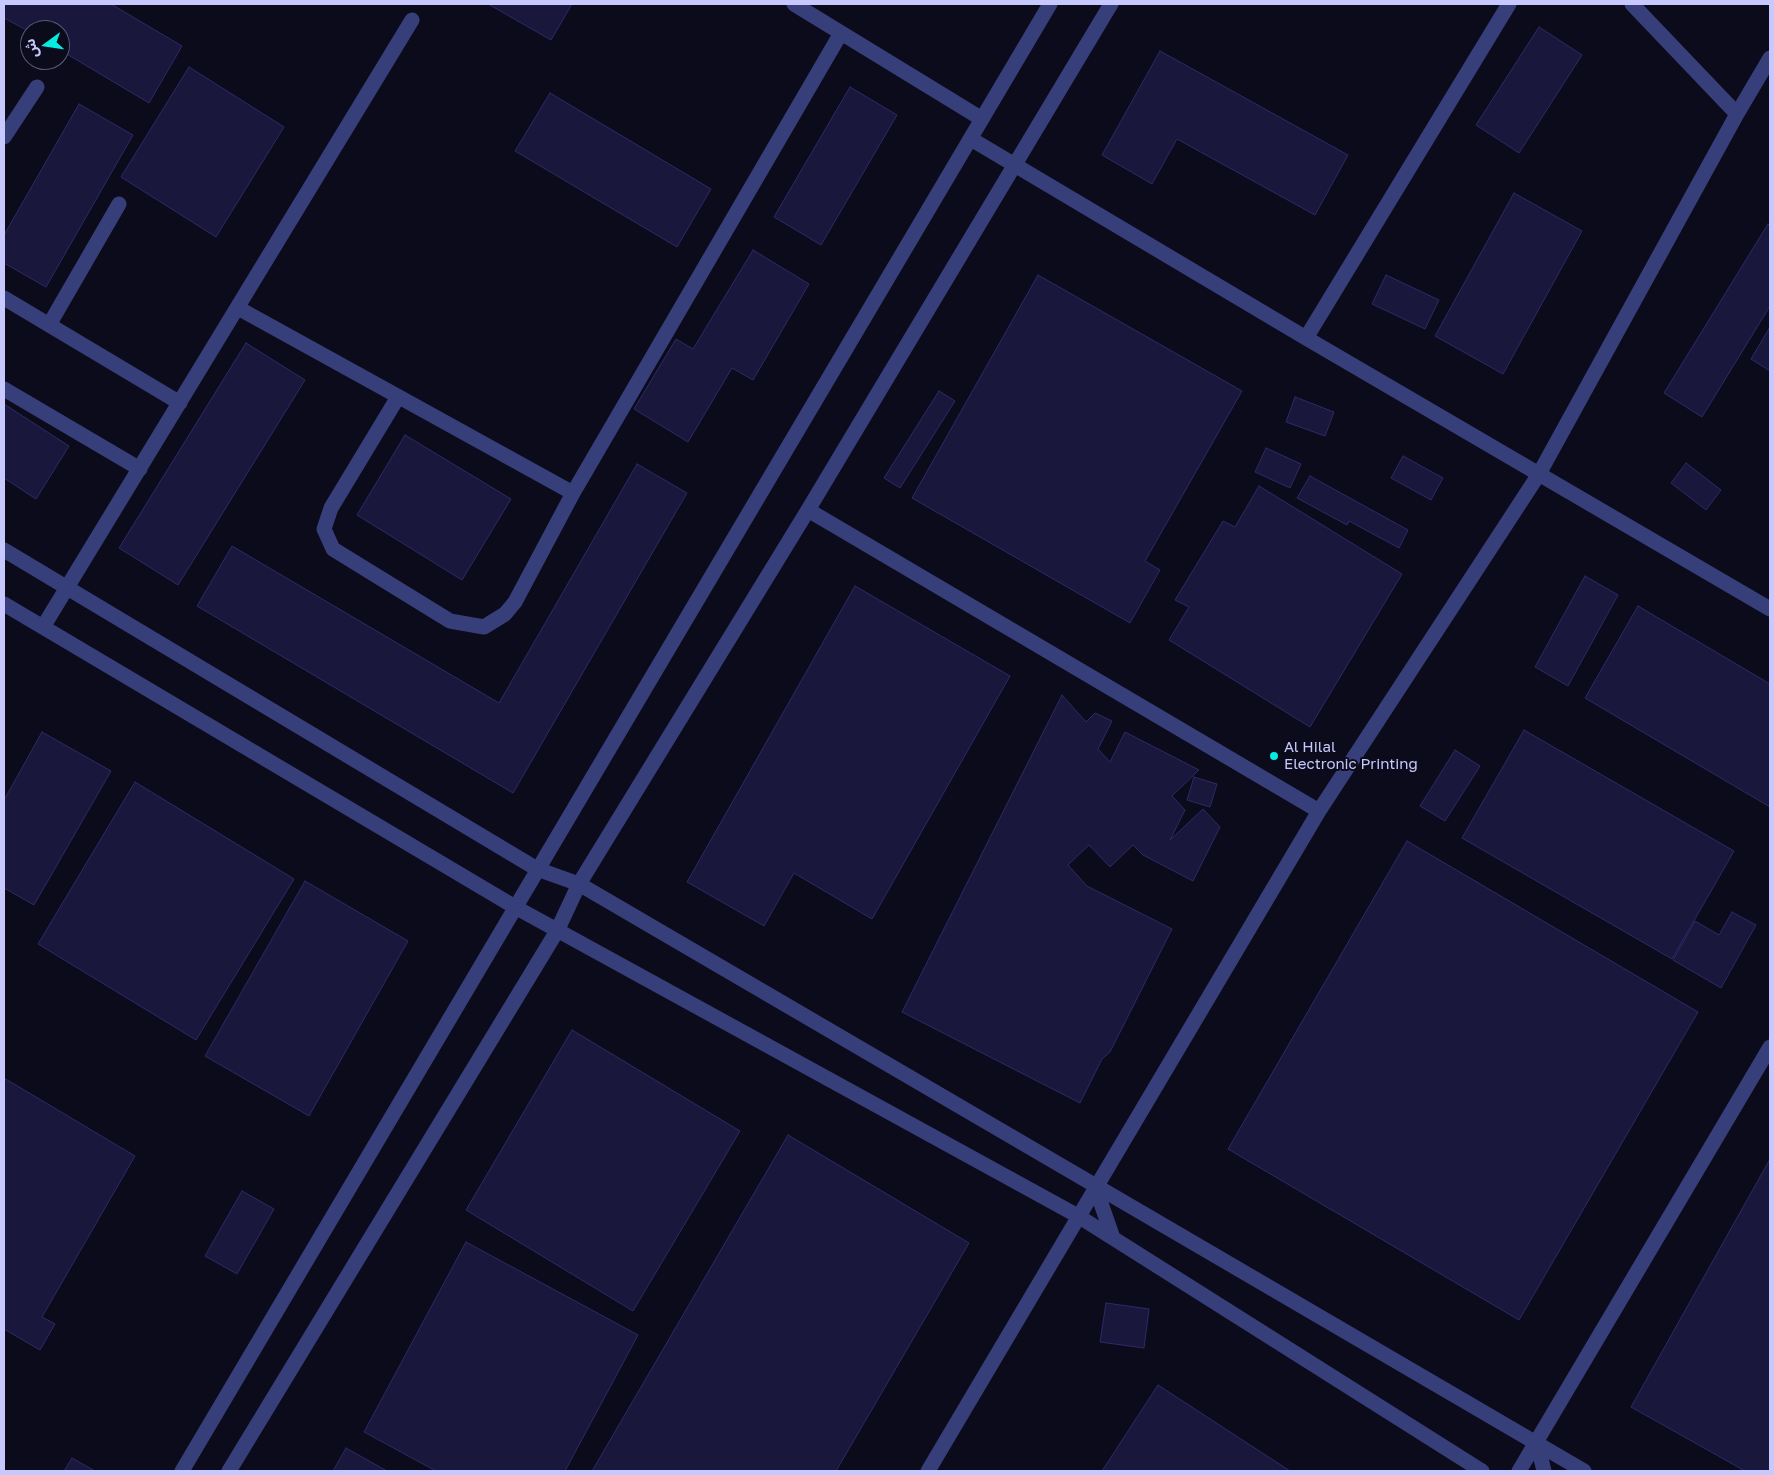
<!DOCTYPE html>
<meta charset="utf-8">
<style>
body{margin:0}
#map{position:relative;width:1774px;height:1475px;overflow:hidden;background:#0c0b1b;font-family:"Golos Text","Noto Sans Arabic",sans-serif}
canvas{display:block}
.frame{position:absolute;inset:0;border:5px solid #c7c9fe;pointer-events:none}
.north{position:absolute;left:20px;top:20px;width:50px;height:50px;box-sizing:border-box;background:#0c0b1b;border:1px solid #575776;border-radius:50%;rotate:256deg;font-size:14px;font-weight:700;line-height:20px;text-align:center;color:#c7c9fe}
.north::after{content:'';display:block;margin:auto;width:18px;height:22px;background:#04ecdf;clip-path:polygon(50% 0,100% 100%,50% 72%,0 100%)}
</style>
<div id="map">
<canvas width="1774" height="1475"></canvas>
<div class="frame"></div>
<div class="north">ش</div>
</div>
<script>
const context = document.querySelector('canvas').getContext('2d');
context.lineJoin = 'round';
function fillPath(path, color) { context.fillStyle = color; context.fill(path, 'evenodd'); }
const toPath = rows => new Path2D(rows.map(r => 'M' + r).join(''));
function stroke(path, color, width, dash) { context.strokeStyle = color; context.lineWidth = width; context.lineCap = dash ? 'butt' : 'round'; context.setLineDash(dash || []); context.stroke(path); }
function label(font, color, halo, rows, align = 'center') {
  context.font = font + ' "Golos Text",sans-serif'; context.lineWidth = 4; context.setLineDash([]); context.textBaseline = 'middle'; context.strokeStyle = halo; context.fillStyle = color; for (const [text, x, y, turn = 0] of rows) {
    context.save(); context.translate(x, y); context.rotate((+turn || 0) * Math.PI / 180); context.textAlign = isNaN(turn) ? turn : align; if (halo) context.strokeText(text, 0, 0); context.fillText(text, 0, 0); context.restore();
  }
}
const building = toPath([
 [4,4,111,4,182,46,149,103,60,50,60,30,30,32,4,18,4,4],
 [488,4,572,4,551,40,488,4],
 [1539,27,1582,55,1519,153,1476,125,1539,27],
 [1160,51,1348,155,1315,215,1177,139,1152,184,1102,155,1160,51],
 [189,67,284,127,216,237,121,177,189,67],
 [850,87,897,115,821,245,774,217,850,87],
 [550,93,711,189,677,247,515,151,550,93],
 [79,104,133,135,46,287,4,263,4,235,79,104],
 [1514,193,1582,231,1503,374,1435,336,1514,193],
 [1768,224,1770,226,1770,306,1702,417,1664,393,1768,224],
 [753,250,809,284,753,380,732,368,688,442,634,409,676,339,693,349,753,250],
 [1038,275,1242,391,1145,561,1160,570,1130,623,912,498,1038,275],
 [1386,275,1439,300,1425,329,1372,304,1386,275],
 [1770,327,1770,371,1751,359,1770,327],
 [246,343,305,380,178,585,119,548,246,343],
 [939,391,955,401,900,488,884,478,939,391],
 [1295,397,1334,412,1325,436,1286,422,1295,397],
 [4,404,69,446,36,499,4,478,4,404],
 [405,435,511,499,462,580,357,515,405,435],
 [1266,448,1301,464,1290,488,1255,472,1266,448],
 [1403,456,1443,478,1431,500,1391,478,1403,456],
 [1686,463,1721,490,1706,510,1671,483,1686,463],
 [637,464,687,493,513,793,197,606,232,546,499,703,637,464],
 [1310,476,1408,530,1399,548,1349,521,1347,525,1297,498,1310,476],
 [1259,486,1402,574,1310,727,1169,640,1189,607,1175,600,1223,521,1235,527,1259,486],
 [1585,576,1618,595,1568,686,1535,667,1585,576],
 [855,586,1010,676,872,919,794,873,764,926,687,882,855,586],
 [1638,606,1770,684,1770,807,1585,698,1638,606],
 [1062,695,1086,722,1095,713,1112,721,1098,749,1110,762,1125,732,1199,770,1172,796,1185,810,1170,840,1203,809,1220,827,1193,881,1143,855,1133,845,1110,867,1089,845,1068,865,1087,886,1172,929,1110,1052,1102,1059,1080,1103,902,1012,1062,695],
 [1524,730,1734,851,1672,959,1462,838,1524,730],
 [42,732,111,771,34,905,4,888,4,800,42,732],
 [1455,750,1480,766,1445,821,1420,806,1455,750],
 [1194,777,1217,784,1210,807,1187,800,1194,777],
 [135,782,294,879,196,1040,38,944,135,782],
 [1407,841,1698,1012,1519,1320,1228,1149,1407,841],
 [305,881,408,941,309,1116,205,1056,305,881],
 [1732,912,1756,925,1721,988,1673,960,1695,921,1719,935,1732,912],
 [572,1030,740,1131,633,1311,466,1210,572,1030],
 [4,1078,135,1156,42,1317,55,1324,40,1350,4,1329,4,1078],
 [788,1135,969,1243,836,1471,592,1471,788,1135],
 [1770,1159,1770,1471,1745,1471,1631,1407,1770,1159],
 [242,1191,274,1209,237,1274,205,1256,242,1191],
 [466,1242,638,1335,565,1471,436,1471,364,1432,466,1242],
 [1106,1303,1149,1309,1144,1348,1100,1342,1106,1303],
 [1158,1385,1290,1471,1102,1471,1158,1385],
 [346,1448,387,1471,333,1471,346,1448],
 [72,1458,95,1471,64,1471,72,1458]
]);
fillPath(building, '#19183c');
stroke(building, '#2d2a68', 1);
stroke(toPath([
 [794,4,982,119],
 [1632,4,1737,114],
 [4,137,37,87],
 [971,139,1306,338,1770,609],
 [4,298,180,403],
 [238,308,573,493],
 [49,325,119,204],
 [1306,338,1509,4],
 [4,389,140,469],
 [398,397,331,508,324,529,333,549,450,621,484,627,505,614,515,602,573,493,841,33],
 [808,510,1319,811],
 [4,550,537,869,579,884,1584,1471],
 [4,604,515,907,1078,1216,1482,1471],
 [43,627,412,20],
 [1095,1186,1113,1238],
 [1537,1442,1544,1471],
 [182,1471,1050,4],
 [229,1471,557,931,579,884,808,510,1111,4],
 [928,1471,1319,811,1539,474,1737,114,1770,58],
 [1519,1471,1770,1047]
]), '#373f7a', 15);
for (const [x, y, r, color] of [
 [1274,756,5,"#04ecdf"]
]) { const dot = new Path2D(); dot.arc(x, y, r, 0, 2 * Math.PI); context.fillStyle = color; context.fill(dot); stroke(dot, '#0c0b1b', 2); }
label('15px', '#c7c9fe', '#0c0b1b', [
 ["Al Hilal",1284,747],
 ["Electronic Printing",1284,764]
], 'left');
</script>
